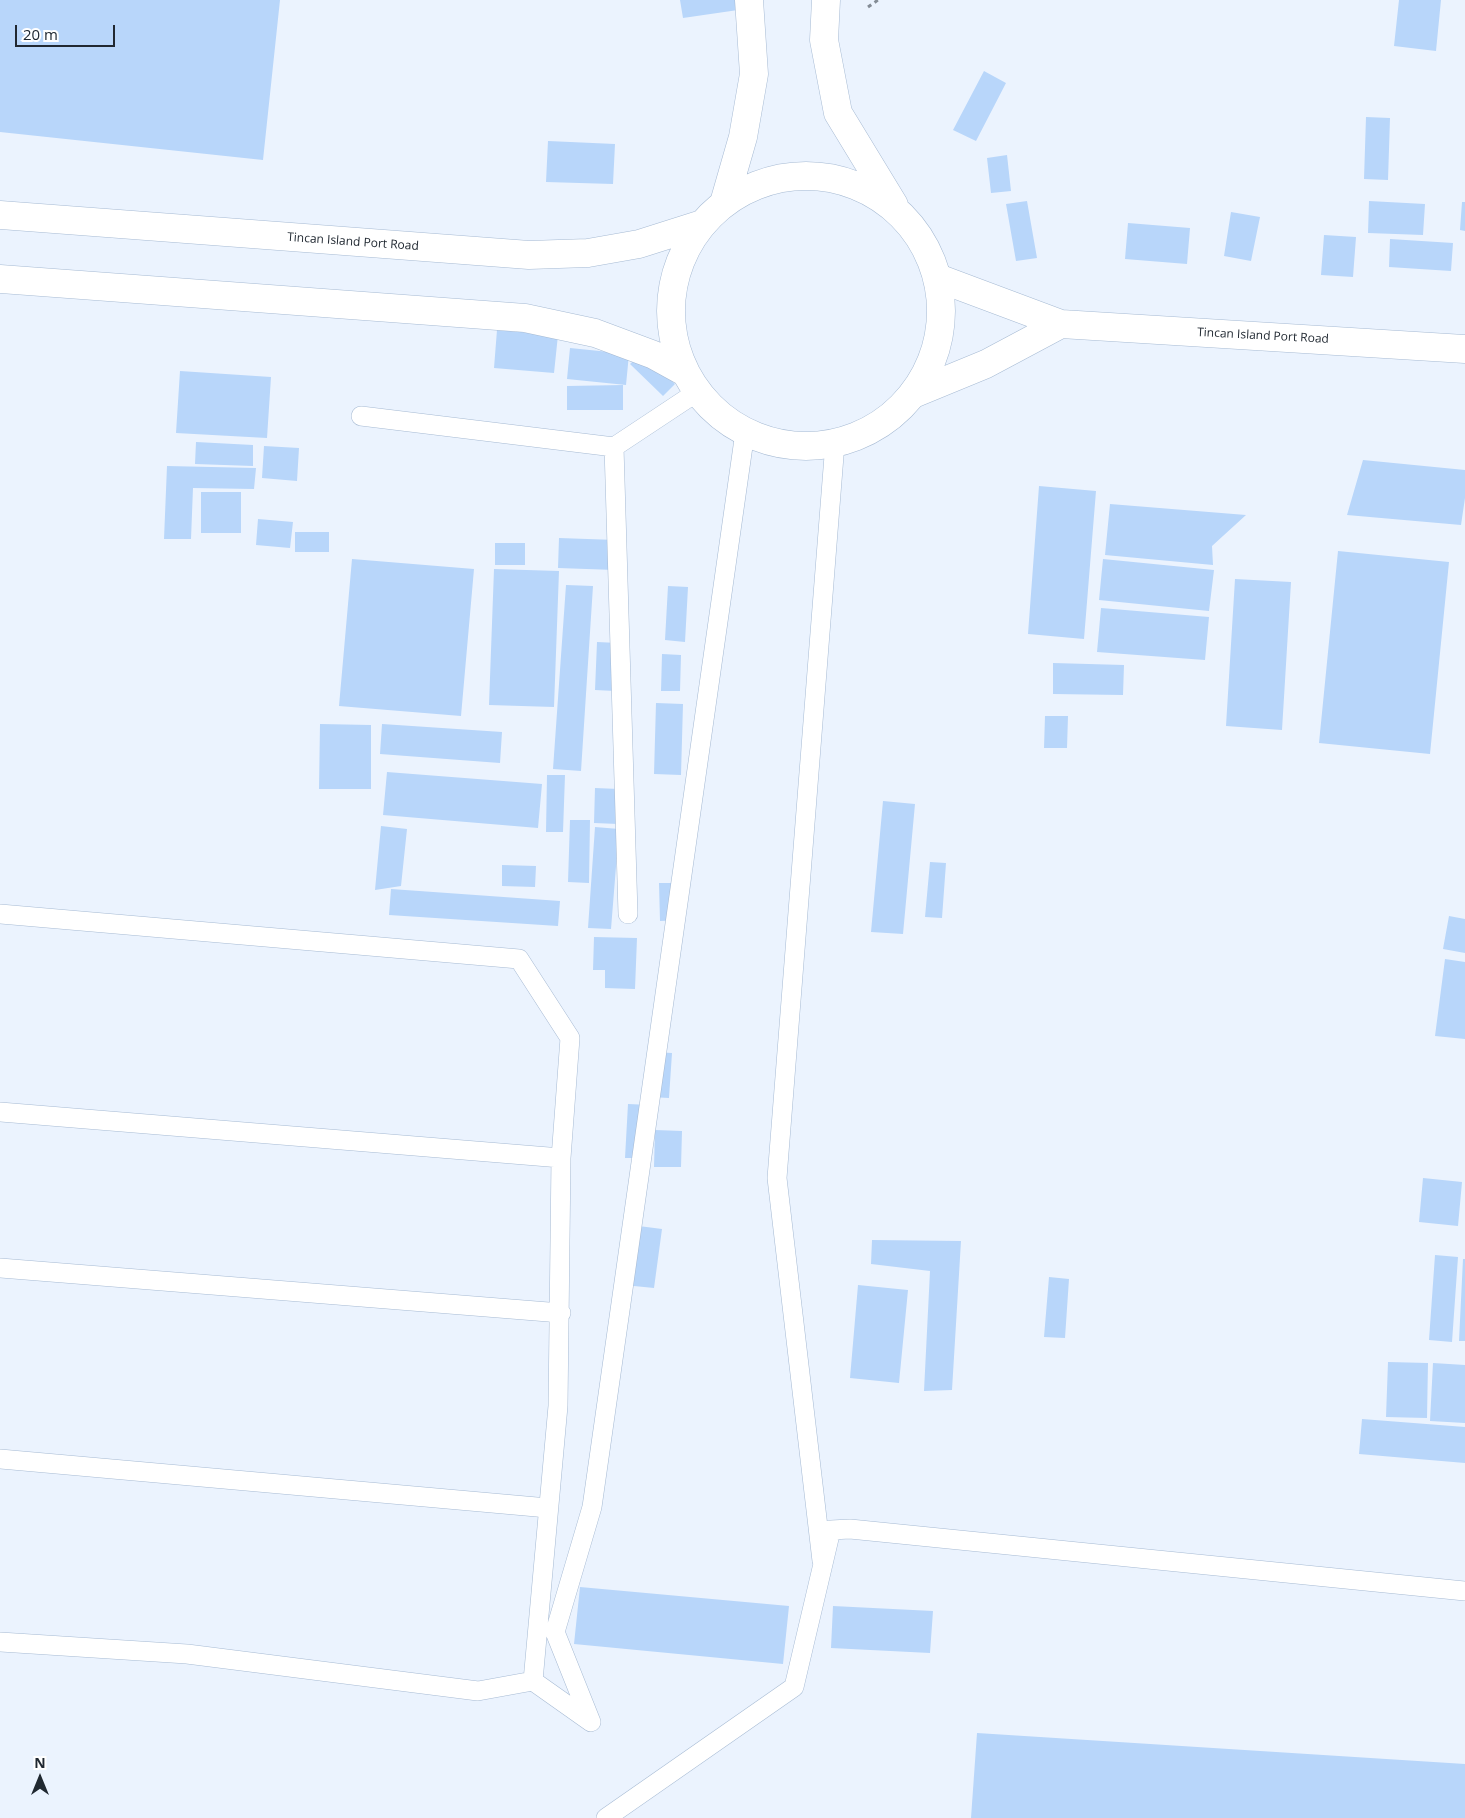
<!DOCTYPE html>
<style>
body{margin:0}
#map{position:relative;width:1465px;height:1818px;overflow:hidden;background:#ebf3fe;font-family:"Open Sans",sans-serif}
canvas{display:block}
.north{position:absolute;left:15px;top:1753px;width:50px;height:50px;-webkit-text-stroke:4px #fff;paint-order:stroke;rotate:0deg;font-size:14px;font-weight:700;line-height:20px;text-align:center;color:#202831}
.north::after{content:'';display:block;margin:auto;width:18px;height:22px;background:#202831;clip-path:polygon(50% 0,100% 100%,50% 72%,0 100%)}
.scale{position:absolute;left:15px;top:25px;width:100px;height:22px;box-sizing:border-box;border:2px solid #202831;border-top:0;padding-left:6px;font-size:15px;line-height:18px;white-space:nowrap;color:#202831;-webkit-text-stroke:4px #fff;paint-order:stroke}
</style>
<div id="map">
<canvas width="1465" height="1818"></canvas>
<div class="north">N</div>
<div class="scale">20 m</div>
</div>
<script>
const context = document.querySelector('canvas').getContext('2d');
context.lineJoin = 'round';
function fillPath(path, color) { context.fillStyle = color; context.fill(path, 'evenodd'); }
const toPath = rows => new Path2D(rows.map(r => 'M' + r).join(''));
function stroke(path, color, width, dash) { context.strokeStyle = color; context.lineWidth = width; context.lineCap = dash ? 'butt' : 'round'; context.setLineDash(dash || []); context.stroke(path); }
function label(font, color, halo, rows, align = 'center') {
  context.font = font + ' "Open Sans",sans-serif'; context.lineWidth = 4.5; context.setLineDash([]); context.textBaseline = 'middle'; context.strokeStyle = halo; context.fillStyle = color; for (const [text, x, y, turn = 0] of rows) {
    context.save(); context.translate(x, y); context.rotate((+turn || 0) * Math.PI / 180); context.textAlign = isNaN(turn) ? turn : align; if (halo) context.strokeText(text, 0, 0); context.fillText(text, 0, 0); context.restore();
  }
}
fillPath(toPath([
 [0,0,280,0,263,160,0,132],
 [680,0,737,0,738,10,683,18],
 [1399,0,1441,0,1436,51,1394,46],
 [984,71,1006,83,976,141,953,130],
 [1366,117,1390,118,1388,180,1364,179],
 [548,141,615,144,613,184,546,182],
 [1007,155,1011,191,991,193,987,158],
 [1027,201,1037,258,1016,261,1006,204],
 [1369,201,1425,204,1423,235,1368,233],
 [1462,202,1465,202,1465,231,1460,230],
 [1231,212,1260,217,1251,261,1224,256],
 [1128,223,1190,228,1187,264,1125,259],
 [1324,235,1356,237,1353,277,1321,275],
 [1390,239,1453,243,1451,271,1389,267],
 [497,330,558,335,554,373,494,368],
 [570,348,629,354,626,385,567,379],
 [642,352,675,384,663,396,630,364],
 [180,371,271,377,267,438,176,433],
 [623,385,623,410,567,410,567,386],
 [196,442,253,445,253,466,195,464],
 [264,446,299,448,297,481,262,478],
 [1363,460,1465,470,1465,498,1461,525,1347,515],
 [167,466,256,468,254,489,193,488,191,539,164,539],
 [1039,486,1096,491,1084,639,1028,634],
 [201,492,241,492,241,533,201,533],
 [1110,504,1246,515,1212,546,1213,565,1105,555],
 [258,519,293,522,290,548,256,545],
 [295,532,329,532,329,552,295,552],
 [559,538,616,540,615,570,558,568],
 [495,543,525,543,525,565,495,565],
 [1338,551,1449,562,1430,754,1319,743],
 [352,559,474,569,461,716,339,706],
 [1103,559,1214,570,1209,611,1099,600],
 [494,569,559,571,554,707,489,705],
 [1235,579,1291,582,1282,730,1226,726],
 [566,585,593,586,581,771,553,769],
 [668,586,688,587,685,642,665,640],
 [1101,608,1209,617,1205,660,1097,652],
 [597,642,618,643,615,691,595,690],
 [662,654,681,655,680,691,661,691],
 [1053,663,1124,665,1123,695,1053,694],
 [656,703,683,704,681,775,654,774],
 [1045,716,1068,716,1067,748,1044,748],
 [320,724,371,725,371,789,319,789],
 [382,724,502,732,500,763,380,754],
 [387,772,542,784,538,828,383,815],
 [547,775,565,775,563,832,546,832],
 [595,788,619,789,618,824,594,823],
 [883,801,915,804,903,934,871,932],
 [570,820,590,820,589,883,568,882],
 [381,826,407,829,401,886,375,890],
 [595,827,619,829,611,929,588,928],
 [930,862,946,863,942,918,925,917],
 [502,865,536,866,535,887,502,886],
 [659,883,681,883,682,920,660,921],
 [391,889,560,901,558,926,389,915],
 [1449,916,1465,919,1465,953,1443,949],
 [594,937,637,938,635,989,605,988,605,970,593,970],
 [1445,959,1465,962,1465,1039,1435,1036],
 [653,1052,672,1053,669,1098,650,1097],
 [628,1104,650,1105,647,1158,625,1158],
 [655,1130,682,1131,681,1167,654,1167],
 [1423,1178,1462,1182,1458,1226,1419,1222],
 [631,1225,662,1229,654,1288,624,1285],
 [872,1240,961,1241,952,1390,924,1391,930,1271,871,1264],
 [1435,1255,1458,1257,1452,1342,1429,1340],
 [1463,1259,1465,1259,1465,1341,1459,1341],
 [1049,1277,1069,1279,1065,1338,1044,1337],
 [858,1285,908,1290,899,1383,850,1378],
 [1388,1362,1428,1363,1427,1418,1386,1417],
 [1433,1363,1465,1365,1465,1423,1430,1421],
 [1362,1419,1465,1427,1465,1463,1359,1454],
 [580,1587,789,1606,783,1664,574,1644],
 [833,1606,933,1611,930,1653,831,1648],
 [977,1733,1465,1764,1465,1818,971,1818]
]), '#b8d6fa');
const service = toPath([
 [361,416,614,447,697,392],
 [614,447,628,914],
 [0,914,519,959,570,1038,561,1158,558,1406,533,1681,591,1722,555,1632,592,1507,745,432],
 [0,1112,561,1158],
 [0,1268,561,1313],
 [0,1459,548,1508],
 [822,1561,777,1178,835,443],
 [0,1642,187,1654,478,1691,533,1681],
 [606,1818,794,1687,831,1530,850,1529,1465,1591]
]);
const minor = toPath([
 [938,278,1061,324,1465,349],
 [913,394,986,364,1061,324]
]);
const tertiary = toPath([
 [826,0,824,40,838,113,894,205],
 '671 311a135 135 0 1 1 270 0a135 135 0 1 1-270 0Z',
 [724,203,743,137,754,74,749,0],
 [0,215,529,255,588,253,639,244,702,224],
 [0,279,525,318,595,333,654,355,683,371]
]);
stroke(service, '#a6bad3', 20);
stroke(minor, '#a6bad3', 29);
stroke(tertiary, '#a6bad3', 29);
stroke(toPath([
 [868,7,878,0]
]), '#848c96', 3, [4, 4]);
stroke(service, '#fff', 19);
stroke(minor, '#fff', 28);
stroke(tertiary, '#fff', 28);
label('12px', '#202831', '#fff', [
 ["Tincan Island Port Road",353,242,4],
 ["Tincan Island Port Road",1263,336,3]
]);
</script>
